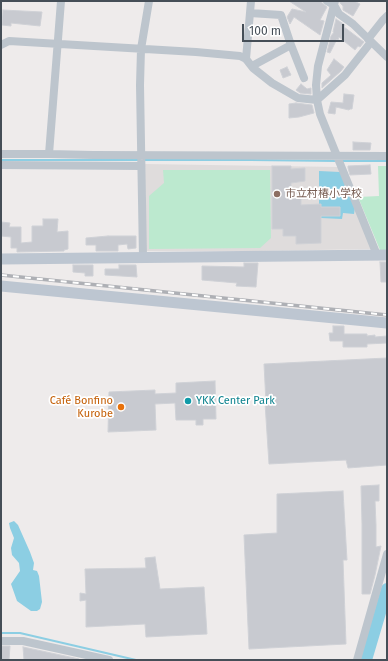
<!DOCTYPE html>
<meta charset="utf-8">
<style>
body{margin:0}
#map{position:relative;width:388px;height:661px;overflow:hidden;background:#eeebeb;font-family:"Fira Sans",sans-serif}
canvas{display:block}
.frame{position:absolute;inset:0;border:2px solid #454e57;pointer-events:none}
.scale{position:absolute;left:242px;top:24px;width:102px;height:18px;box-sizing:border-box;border:2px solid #454e57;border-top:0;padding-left:5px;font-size:12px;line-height:14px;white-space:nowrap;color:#454e57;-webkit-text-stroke:3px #fff;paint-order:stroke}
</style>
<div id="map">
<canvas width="388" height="661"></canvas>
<div class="frame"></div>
<div class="scale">100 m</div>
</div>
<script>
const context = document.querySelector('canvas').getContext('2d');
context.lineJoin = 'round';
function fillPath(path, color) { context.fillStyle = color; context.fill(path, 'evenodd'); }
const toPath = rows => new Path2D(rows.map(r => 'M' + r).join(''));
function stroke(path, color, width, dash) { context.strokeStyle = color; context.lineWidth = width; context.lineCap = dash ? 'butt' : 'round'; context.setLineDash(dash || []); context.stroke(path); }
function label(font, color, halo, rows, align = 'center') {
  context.font = font + ' "Fira Sans","Noto Sans JP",sans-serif'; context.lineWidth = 3.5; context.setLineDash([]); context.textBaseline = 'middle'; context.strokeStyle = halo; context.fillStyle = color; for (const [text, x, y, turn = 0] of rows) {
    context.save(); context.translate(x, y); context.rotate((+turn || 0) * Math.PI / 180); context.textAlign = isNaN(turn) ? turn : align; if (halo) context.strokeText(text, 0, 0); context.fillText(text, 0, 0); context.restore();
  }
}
fillPath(toPath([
 [145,164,339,167,371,249,260,251,146,251]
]), '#dfdcdc');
fillPath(toPath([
 [378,166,387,166,387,250,380,250,358,197,379,196],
 [163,170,270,170,271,238,260,248,149,249,149,196,164,183]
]), '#bce9cf');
fillPath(toPath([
 [319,171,340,172,355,207,354,214,343,213,342,219,321,218,321,205,319,204],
 [14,521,18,525,30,552,34,563,33,570,37,571,39,576,42,602,40,609,37,611,31,611,17,601,11,584,20,571,19,563,12,555,11,548,14,538,10,528,9,523]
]), '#8ccee3');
stroke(toPath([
 [1,160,140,160],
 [144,160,251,160,336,161],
 [342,161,387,161],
 [1,633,20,633,136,660]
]), '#8ccee3', 2);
stroke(toPath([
 [366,660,387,589]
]), '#8ccee3', 12);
const building = toPath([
 [289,1,320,1,327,7,320,20,324,21,320,35,294,17,290,24,287,17,292,9,306,12,289,1],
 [340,1,354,1,360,4,353,16,343,10,343,6,340,3,340,1],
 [3,10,42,12,40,26,11,23,11,26,2,25,3,10],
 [336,19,345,25,344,27,364,42,360,47,358,46,355,50,339,37,338,40,337,39,330,53,327,52,331,36,334,32,333,32,336,19],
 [334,59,344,67,341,71,322,88,322,83,331,75,327,70,334,59],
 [287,67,291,75,283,78,280,70,287,67],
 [301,84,307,89,311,88,311,94,300,93,296,90,301,84],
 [344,94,354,95,352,109,350,109,349,110,336,107,335,114,328,113,331,102,343,103,344,94],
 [296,103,312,105,314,113,299,117,289,118,289,104,296,103],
 [353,142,371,143,370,150,353,150,353,142],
 [370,165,371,174,350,175,348,168,348,166,370,165],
 [272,166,291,166,291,169,305,168,305,181,291,183,291,197,301,197,301,205,321,204,321,207,340,207,340,216,321,216,321,243,296,244,296,236,283,236,283,229,272,229,272,166],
 [43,219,58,219,57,232,68,231,68,249,64,250,64,251,17,252,17,248,11,248,11,237,1,236,1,222,10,223,9,227,21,227,21,243,32,242,32,226,43,226,43,219],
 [108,236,136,236,136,248,128,249,127,244,118,245,118,251,96,251,96,245,86,245,86,238,108,236],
 [380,262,387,262,387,282,381,282,380,262],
 [244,263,258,263,256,287,236,286,237,283,202,280,202,266,244,267,244,263],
 [73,265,93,265,93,276,85,276,85,273,73,272,73,265],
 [119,265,136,265,137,277,105,275,105,269,119,269,119,265],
 [333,326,344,326,344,334,367,334,367,336,375,335,375,337,387,336,387,343,367,344,367,347,343,347,343,341,330,341,329,333,333,333,333,326],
 [387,358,387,465,348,468,346,460,269,464,265,403,266,403,264,364,387,358],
 [215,381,216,419,203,419,203,425,196,425,196,420,176,420,175,403,155,404,156,430,108,432,109,392,155,390,155,394,176,393,176,383,215,381],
 [379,485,379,501,375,501,376,525,376,547,381,546,375,575,370,594,362,594,362,524,361,486,379,485],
 [343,491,347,560,343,560,346,644,249,649,244,535,277,533,277,494,343,491],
 [155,557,160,589,204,587,207,634,146,637,145,624,86,627,86,600,80,601,80,593,86,594,85,569,146,568,145,558,155,557],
 [1,646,10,646,9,660,1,660,1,646],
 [23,647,79,659,79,660,24,660,23,647]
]);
fillPath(building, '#c8cad0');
stroke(building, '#cfd1d6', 1);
stroke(toPath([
 [327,1,334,5,339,14,353,24,387,57],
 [335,1,318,66,316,85,317,100,320,114,377,255],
 [250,13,281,15,291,45,252,66],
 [368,39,383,20,387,16],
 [1,45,9,41,196,52,240,56,246,59,253,68,272,83,298,98,317,100,345,75,371,42],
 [291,45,304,78],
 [246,59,251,1],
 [1,154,49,154,93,155,387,156],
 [49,154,61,1],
 [1,165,141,166],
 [143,258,140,85,141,49,149,1],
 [1,641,23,641,109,660],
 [357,660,387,554]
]), '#bdc5cd', 8);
stroke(toPath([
 [1,259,387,255],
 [1,286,387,323]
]), '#bdc6d1', 11);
const rail = toPath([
 [1,275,387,315]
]);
stroke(rail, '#aeb0b5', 3.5);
stroke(rail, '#fff', 2, [6]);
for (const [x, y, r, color] of [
 [277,194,4,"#8d6e63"],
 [188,401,4,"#0f9aa8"],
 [121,407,4,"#e8710a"]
]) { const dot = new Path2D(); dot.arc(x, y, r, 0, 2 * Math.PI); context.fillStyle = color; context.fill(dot); stroke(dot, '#fff', 1.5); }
label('11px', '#785e54', '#fff', [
 ["市立村椿小学校",285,194]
], 'left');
label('11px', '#c56008', '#fff', [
 ["Café Bonfino",113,401],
 ["Kurobe",113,414]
], 'right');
label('11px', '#0d838f', '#fff', [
 ["YKK Center Park",196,401]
], 'left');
</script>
